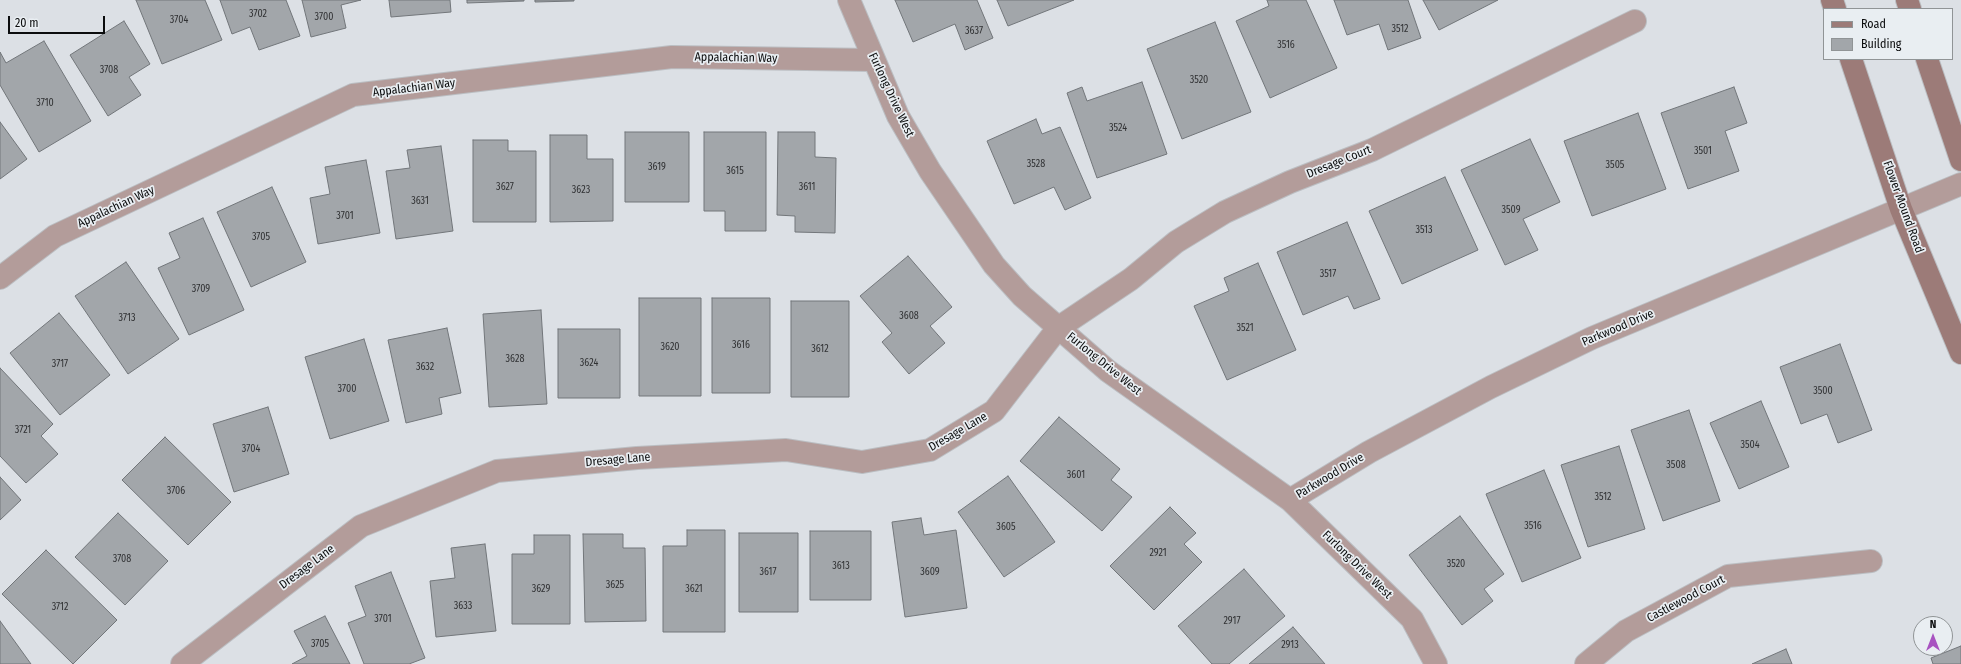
<!DOCTYPE html>
<style>
body{margin:0}
#map{position:relative;width:1961px;height:664px;overflow:hidden;background:#dce0e5;font-family:"Fira Sans Condensed",sans-serif}
canvas{display:block}
.legend{position:absolute;left:1823px;top:8px;width:130px;height:52px;box-sizing:border-box;background:#e9eef2;border:1px solid #909496;margin:0;padding:5px 7px;list-style:none;font-size:12px;color:#0b0c0d}
.legend li{display:flex;align-items:center;gap:8px;height:20px}
.legend b{width:20px;border:1px solid #909496}
.north{position:absolute;left:1913px;top:616px;width:40px;height:40px;box-sizing:border-box;background:#e9eef2;border:1px solid #909496;border-radius:50%;rotate:0deg;font-size:11px;font-weight:700;line-height:16px;text-align:center;color:#0b0c0d}
.north::after{content:'';display:block;margin:auto;width:14px;height:18px;background:#a853c1;clip-path:polygon(50% 0,100% 100%,50% 72%,0 100%)}
.scale{position:absolute;left:8px;top:16px;width:97px;height:18px;box-sizing:border-box;border:2px solid #0b0c0d;border-top:0;padding-left:5px;font-size:12px;line-height:14px;white-space:nowrap;color:#0b0c0d;-webkit-text-stroke:3px #e9eef2;paint-order:stroke}
</style>
<div id="map">
<canvas width="1961" height="664"></canvas>
<ul class="legend">
<li><b style="height:5px;background:#9c7b78"></b>Road</li>
<li><b style="height:11px;background:#a2a6aa"></b>Building</li>
</ul>
<div class="north">N</div>
<div class="scale">20 m</div>
</div>
<script>
const context = document.querySelector('canvas').getContext('2d');
context.lineJoin = 'round';
function fillPath(path, color) { context.fillStyle = color; context.fill(path, 'evenodd'); }
const toPath = rows => new Path2D(rows.map(r => 'M' + r).join(''));
function stroke(path, color, width, dash) { context.strokeStyle = color; context.lineWidth = width; context.lineCap = dash ? 'butt' : 'round'; context.setLineDash(dash || []); context.stroke(path); }
function label(font, color, halo, rows, align = 'center') {
  context.font = font + ' "Fira Sans Condensed",sans-serif'; context.lineWidth = 3.5; context.setLineDash([]); context.textBaseline = 'middle'; context.strokeStyle = halo; context.fillStyle = color; for (const [text, x, y, turn = 0] of rows) {
    context.save(); context.translate(x, y); context.rotate((+turn || 0) * Math.PI / 180); context.textAlign = isNaN(turn) ? turn : align; if (halo) context.strokeText(text, 0, 0); context.fillText(text, 0, 0); context.restore();
  }
}
const building = toPath([
 [136,0,205,0,222,40,162,64,136,0],
 [220,0,286,0,300,36,259,50,250,27,232,34,220,0],
 [302,0,361,0,341,5,346,28,311,37,302,0],
 [389,0,450,0,451,12,391,17,389,0],
 [467,0,524,0,524,1,467,3,467,0],
 [535,0,574,0,574,1,535,2,535,0],
 [895,0,977,0,993,38,965,50,955,24,913,42,895,0],
 [997,0,1074,0,1008,26,997,0],
 [1267,0,1306,0,1337,68,1270,98,1236,21,1269,6,1267,0],
 [1334,0,1408,0,1421,38,1388,50,1379,24,1347,35,1334,0],
 [1423,0,1498,0,1439,30,1423,0],
 [124,21,150,64,129,77,141,95,108,116,70,55,124,21],
 [1215,22,1251,112,1182,139,1147,49,1215,22],
 [44,41,91,121,39,152,0,85,0,52,6,63,44,41],
 [1142,82,1167,154,1097,178,1067,93,1082,87,1087,101,1142,82],
 [1734,87,1747,123,1725,131,1739,171,1688,189,1661,113,1734,87],
 [1638,113,1666,189,1592,216,1564,141,1638,113],
 [1036,119,1042,134,1060,127,1091,198,1065,210,1054,187,1014,204,987,141,1036,119],
 [0,122,27,159,0,179,0,122],
 [625,132,689,132,689,202,625,202,625,132],
 [704,132,766,132,766,231,725,231,725,211,704,211,704,132],
 [778,132,815,132,815,157,836,158,835,233,795,232,795,216,777,215,778,132],
 [550,135,587,135,587,159,613,159,613,221,550,222,550,135],
 [1530,139,1560,202,1523,219,1538,250,1505,265,1461,170,1530,139],
 [473,140,508,140,508,151,536,151,536,222,473,222,473,140],
 [441,146,453,231,396,239,386,171,410,168,407,150,441,146],
 [366,160,380,233,318,244,310,198,330,194,325,167,366,160],
 [1445,177,1478,250,1402,284,1369,211,1445,177],
 [272,187,306,262,251,287,217,212,272,187],
 [203,218,244,310,189,335,158,268,180,258,169,233,203,218],
 [1347,222,1380,299,1354,309,1348,296,1303,315,1277,252,1347,222],
 [908,256,952,307,930,326,945,343,909,374,882,342,892,333,860,296,908,256],
 [126,262,179,339,128,374,75,296,126,262],
 [1258,263,1296,350,1227,380,1194,306,1229,291,1224,278,1258,263],
 [639,298,701,298,701,396,639,396,639,298],
 [712,298,770,298,770,393,712,393,712,298],
 [791,301,849,301,849,397,791,397,791,301],
 [541,310,547,404,489,407,483,314,541,310],
 [59,313,110,375,60,415,10,353,59,313],
 [447,328,461,393,439,398,442,414,406,423,388,340,447,328],
 [558,329,620,329,620,398,558,398,558,329],
 [364,339,389,421,330,439,305,357,364,339],
 [1840,344,1872,430,1838,443,1827,414,1801,424,1780,367,1840,344],
 [0,368,53,424,41,436,58,454,26,483,0,456,0,368],
 [1761,401,1789,467,1739,489,1710,423,1761,401],
 [268,407,289,474,234,492,213,424,268,407],
 [1689,410,1720,501,1663,521,1631,430,1689,410],
 [1059,417,1120,469,1111,480,1132,497,1102,531,1020,461,1059,417],
 [165,437,231,502,188,545,122,480,165,437],
 [1619,446,1645,529,1588,547,1561,465,1619,446],
 [1544,470,1581,558,1522,582,1486,494,1544,470],
 [1008,476,1055,542,1004,577,958,512,1008,476],
 [0,477,21,500,0,520,0,477],
 [1170,507,1196,533,1184,544,1202,562,1154,610,1110,566,1170,507],
 [118,513,168,561,125,605,75,557,118,513],
 [1460,516,1504,574,1484,589,1493,601,1462,625,1409,555,1460,516],
 [921,518,924,535,956,530,967,608,905,617,892,522,921,518],
 [687,530,725,530,725,632,663,632,663,546,687,546,687,530],
 [810,531,871,531,871,600,810,600,810,531],
 [739,533,798,533,798,612,739,612,739,533],
 [583,534,623,534,623,548,645,548,646,621,585,622,583,534],
 [534,535,570,535,570,624,512,624,512,554,534,554,534,535],
 [485,544,496,631,436,637,430,581,455,578,451,548,485,544],
 [46,550,117,620,73,664,2,594,46,550],
 [1244,569,1285,616,1229,664,1212,664,1178,626,1244,569],
 [391,572,425,658,409,664,364,664,348,623,366,616,355,586,391,572],
 [325,616,350,664,292,664,307,656,294,631,325,616],
 [0,621,31,664,0,664,0,621],
 [1293,627,1325,664,1249,664,1293,627],
 [1961,646,1961,664,1933,664,1931,658,1961,646],
 [1786,649,1792,664,1752,664,1786,649]
]);
fillPath(building, '#a2a6aa');
stroke(building, '#72767a', 1);
const street = toPath([
 [849,0,898,116,930,171,994,265,1022,296,1108,371,1290,500,1412,619,1436,664],
 [0,278,55,236,353,95,672,57,873,60],
 [1290,500,1369,452,1491,387,1592,338,1961,184],
 [182,664,361,526,497,471,637,458,786,450,862,462,930,450,994,411,1058,328,1131,279,1176,242,1225,212,1290,182,1372,150,1635,21],
 [1586,664,1626,631,1728,576,1871,561]
]);
const secondary = toPath([
 [1832,0,1835,9],
 [1907,0,1910,9],
 [1851,59,1901,209,1961,353],
 [1927,59,1961,160]
]);
stroke(street, '#bbbec2', 24);
stroke(secondary, '#bbbec2', 24);
stroke(street, '#b39c9a', 22);
stroke(secondary, '#9c7b78', 22);
label('10px', '#313234', null, [
 ["3702",258,14],
 ["3700",324,17],
 ["3704",179,20],
 ["3512",1400,29],
 ["3637",974,31],
 ["3516",1286,45],
 ["3708",109,70],
 ["3520",1199,80],
 ["3710",45,103],
 ["3524",1118,128],
 ["3501",1703,151],
 ["3528",1036,164],
 ["3505",1615,165],
 ["3619",657,167],
 ["3615",735,171],
 ["3627",505,187],
 ["3611",807,187],
 ["3623",581,190],
 ["3631",420,201],
 ["3509",1511,210],
 ["3701",345,216],
 ["3513",1424,230],
 ["3705",261,237],
 ["3517",1328,274],
 ["3709",201,289],
 ["3608",909,316],
 ["3713",127,318],
 ["3521",1245,328],
 ["3616",741,345],
 ["3620",670,347],
 ["3612",820,349],
 ["3628",515,359],
 ["3624",589,363],
 ["3717",60,364],
 ["3632",425,367],
 ["3700",347,389],
 ["3500",1823,391],
 ["3721",23,430],
 ["3504",1750,445],
 ["3704",251,449],
 ["3508",1676,465],
 ["3601",1076,475],
 ["3706",176,491],
 ["3512",1603,497],
 ["3516",1533,526],
 ["3605",1006,527],
 ["2921",1158,553],
 ["3708",122,559],
 ["3520",1456,564],
 ["3613",841,566],
 ["3617",768,572],
 ["3609",930,572],
 ["3625",615,585],
 ["3629",541,589],
 ["3621",694,589],
 ["3633",463,606],
 ["3712",60,607],
 ["3701",383,619],
 ["2917",1232,621],
 ["3705",320,644],
 ["2913",1290,645]
]);
label('12px', '#0b0c0d', '#e9eef2', [
 ["Appalachian Way",736,58,1],
 ["Appalachian Way",414,88,-7],
 ["Furlong Drive West",891,95,65],
 ["Dresage Court",1339,162,-22],
 ["Appalachian Way",116,207,-25],
 ["Flower Mound Road",1903,207,70],
 ["Parkwood Drive",1618,328,-23],
 ["Furlong Drive West",1104,364,39],
 ["Dresage Lane",958,432,-30],
 ["Dresage Lane",618,460,-5],
 ["Parkwood Drive",1330,476,-31],
 ["Furlong Drive West",1357,565,44],
 ["Dresage Lane",307,567,-37],
 ["Castlewood Court",1686,599,-28]
]);
</script>
